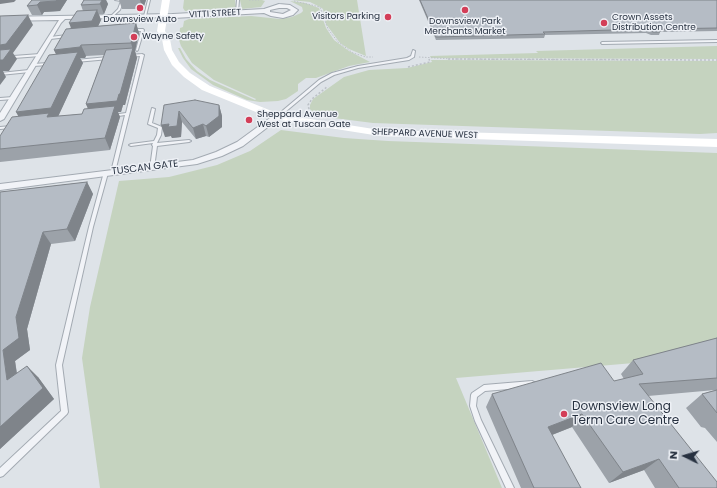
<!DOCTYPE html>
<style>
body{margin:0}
#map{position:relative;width:717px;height:488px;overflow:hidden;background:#dee3e8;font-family:Poppins,sans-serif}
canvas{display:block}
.north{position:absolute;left:665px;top:436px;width:40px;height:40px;-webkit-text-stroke:3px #eef1f6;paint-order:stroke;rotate:275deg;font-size:11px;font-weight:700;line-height:16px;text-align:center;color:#273140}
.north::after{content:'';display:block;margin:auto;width:14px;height:18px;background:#273140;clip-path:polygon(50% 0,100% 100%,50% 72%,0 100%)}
</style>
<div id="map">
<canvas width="717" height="488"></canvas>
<div class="north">N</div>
</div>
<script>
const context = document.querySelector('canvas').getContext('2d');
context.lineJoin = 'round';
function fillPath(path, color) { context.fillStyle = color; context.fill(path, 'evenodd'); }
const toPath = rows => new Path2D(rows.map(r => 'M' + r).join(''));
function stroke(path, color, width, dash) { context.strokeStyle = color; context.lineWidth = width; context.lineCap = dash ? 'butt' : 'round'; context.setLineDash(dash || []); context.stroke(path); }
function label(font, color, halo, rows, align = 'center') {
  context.font = font + ' Poppins,sans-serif'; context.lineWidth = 3; context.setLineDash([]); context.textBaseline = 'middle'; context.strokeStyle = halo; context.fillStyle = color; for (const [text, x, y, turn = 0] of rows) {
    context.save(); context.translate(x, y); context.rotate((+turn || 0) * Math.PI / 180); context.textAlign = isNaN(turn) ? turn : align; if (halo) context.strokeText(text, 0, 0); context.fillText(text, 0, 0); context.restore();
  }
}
fillPath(toPath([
 [184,0,235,0,236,8,185,11,183,8],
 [240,0,262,0,265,1,261,7,242,9],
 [291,0,357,0,366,56,349,49,340,43,326,24,323,9,320,7,310,2],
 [290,1,305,3,319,8,326,28,334,40,349,51,370,62,349,66,316,78,306,78,298,84,298,91,286,99,278,101,260,102,247,100,213,85,191,69,183,58,178,48,180,48,186,59,197,71,210,80,255,100,256,99,214,80,192,63,181,46,179,40,180,28,183,27,184,21,189,19,251,16,280,19,292,17,301,13,303,11,302,7],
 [717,46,717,59,431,58,430,56,538,53,536,51],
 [431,60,717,61,717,133,700,134,373,123,318,116,313,113,310,109,310,105,313,99,344,77,369,70,407,68,432,62],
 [281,130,344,138,388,141,717,153,717,356,456,378,502,488,100,488,82,358,90,307,119,181,169,177,217,165,250,151]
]), '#c5d3bf');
const service = toPath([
 [115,0,124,0,120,10,111,18,110,17,118,9,121,1,115,0],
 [148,0,150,0,146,16,145,17,144,16,148,0],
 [237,0,239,0,238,12,237,13,236,12,237,0],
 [124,16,126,17,120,29,118,30,124,16],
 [133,29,143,29,144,30,138,50,137,51,136,50,141,31,132,31,132,29,133,29],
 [67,35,68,35,68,37,50,39,49,38,50,37,67,35],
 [717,40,717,42,602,44,601,43,602,42,717,40],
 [413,50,415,51,414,57,409,60,358,68,334,75,321,82,278,118,276,118,275,117,319,80,332,73,358,66,407,58,411,56,413,50],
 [40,54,41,54,41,56,0,59,0,57,40,54],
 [142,54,144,55,115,172,113,173,111,172,125,115,112,117,110,116,112,115,126,113,140,56,130,57,128,56,130,55,142,54],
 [108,57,110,58,109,59,76,62,74,61,76,60,108,57],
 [48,63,50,64,49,65,33,66,31,65,33,64,48,63],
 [29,70,31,71,30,72,0,75,0,73,29,70],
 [13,97,15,98,14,99,0,100,0,98,13,97],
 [152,108,155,109,152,123,162,127,161,135,157,143,189,140,191,141,189,142,157,146,154,168,152,169,150,168,153,146,152,145,153,143,131,146,129,145,131,144,154,141,157,135,158,128,148,124,152,108],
 [11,126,12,126,12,128,0,129,0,127,11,126],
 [104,172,108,172,108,173,93,227,62,365,68,412,67,414,3,476,0,477,0,468,61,411,56,365,89,227,104,172],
 [532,381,534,382,535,384,534,386,532,387,485,391,477,397,476,406,481,420,514,488,506,488,475,421,470,406,471,395,472,393,484,385,532,381]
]);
const minor = toPath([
 [173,14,175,15,175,17,65,19,61,23,4,119,0,121,0,113,59,20,0,21,0,17,173,14],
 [274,115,280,115,281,117,243,146,222,156,197,164,0,190,0,184,193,160,216,152,237,142,274,115]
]);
const tertiary = toPath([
 [279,4,290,5,298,10,293,15,283,18,271,16,264,13,173,18,170,16,173,14,264,9,279,4],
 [279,8,287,8,291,10,283,14,270,12,270,10,279,8]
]);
stroke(service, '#a3aab2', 2);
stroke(minor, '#a3aab2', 2);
stroke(tertiary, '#a3aab2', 2);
stroke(toPath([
 [249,0,259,0],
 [294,1,320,7,328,29,338,42,353,53,366,57,373,57],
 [419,57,453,59,639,60]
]), '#bcc1c7', 1, [1.5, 1.5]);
stroke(toPath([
 [448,59,717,60],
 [408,67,430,62,429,59],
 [310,113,308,105,312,99,328,86]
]), '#bcc1c7', 1.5, [2, 2]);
fillPath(service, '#f1f3f7');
fillPath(minor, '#f1f3f7');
fillPath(tertiary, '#f1f3f7');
fillPath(toPath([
 [162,0,170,0,165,31,170,39,172,50,179,62,190,73,210,86,279,114,380,130,717,139,717,147,380,136,273,119,202,90,184,77,172,65,164,50,162,39,157,31,162,0]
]), '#fff');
fillPath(toPath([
 [32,0,67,0,60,11,44,12,42,15,32,15,27,6],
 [84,0,106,0,108,4,104,14,99,14,101,20,98,26,136,23,139,33,135,51,137,58,125,105,123,105,121,112,118,112,120,117,110,150,0,162,0,149,18,116,56,54,54,50,83,11,81,5],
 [104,55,86,104,88,109,82,114,58,116,83,63,80,58,85,58,86,56],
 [119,0,146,0,143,9,122,9],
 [419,0,717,0,717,31,660,32,659,35,651,35,646,33,545,35,544,38,436,40],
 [164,105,219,105,222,116,222,127,209,137,206,136,196,139,182,122,181,137,172,138,171,136,165,137],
 [87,182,93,194,75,241,51,244,27,329,30,350,15,361,17,373,38,377,54,399,0,449,0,192],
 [717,338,717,442,705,428,701,427,686,408,702,394,715,390,648,396,717,488,655,488,644,470,609,483,572,427,552,435,581,488,521,488,486,407,492,394,614,381,624,379,621,374,633,360]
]), '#9ca2a9');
fillPath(toPath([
 [0,0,19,0,16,0,14,2,0,4],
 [57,0,67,0,60,11,44,12,42,15,37,5,40,2],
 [102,0,106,0,108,4,104,14,100,4],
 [140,0,146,0,143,9],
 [97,10,101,20,96,31,73,33,69,23],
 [28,15,33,25,13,53,17,59,9,71,3,71,6,77,0,85,0,45],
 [136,23,139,33,135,51,137,58,125,105,123,105,121,112,118,112,120,117,110,150,105,138,91,115,86,104,133,50,131,43],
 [81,45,86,56,85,58,80,58,83,63,57,119,22,123,16,112,59,60,54,50],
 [219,105,222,116,222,127,209,137,206,126],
 [179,111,182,122,181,137,172,138,171,136,165,137,161,125,169,124],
 [203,124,206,136,196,139,193,128],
 [87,182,93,194,75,241,67,229],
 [43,232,51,244,27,329,30,350,15,361,19,390,7,380,3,350,16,317],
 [27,366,38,377,54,399,0,449,0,427],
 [582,414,572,427,539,440,548,427],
 [659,459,644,470,609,483,623,472]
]), '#7f848a');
const building = toPath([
 [32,0,57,0,56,1,40,2,37,5,27,6,32,0],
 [84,0,102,0,100,4,81,5,84,0],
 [420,0,717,0,717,28,659,29,660,32,653,32,648,29,543,32,545,34,436,37,420,0],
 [97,10,92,21,69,23,77,11,97,10],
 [28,15,6,44,0,45,0,16,28,15],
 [136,23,131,43,81,45,80,47,54,50,66,29,136,23],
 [133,48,120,94,119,94,117,101,86,104,106,50,133,48],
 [11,49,3,60,0,60,0,50,11,49],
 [78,52,51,108,16,112,49,55,78,52],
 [195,100,219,105,219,116,206,126,203,124,193,128,179,111,177,126,168,127,169,124,161,125,164,105,195,100],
 [115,106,105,138,0,149,0,136,12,117,49,113,47,117,82,114,84,109,115,106],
 [87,182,67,229,43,232,16,317,19,338,3,350,7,380,27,366,43,388,0,427,0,192,87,182],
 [717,338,717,378,639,384,717,482,717,488,679,488,659,459,623,472,582,414,548,427,581,488,534,488,492,394,601,363,614,381,643,374,633,360,717,338],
 [717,390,717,413,702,394,717,390]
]);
fillPath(building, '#b5bcc5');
stroke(building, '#7f848a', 1);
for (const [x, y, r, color] of [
 [140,8,4,"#d33e58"],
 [465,10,4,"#d33e58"],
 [388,17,4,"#d33e58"],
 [604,23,4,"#d33e58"],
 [134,37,4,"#d33e58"],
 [249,120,4,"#d33e58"],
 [564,414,4,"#d33e58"]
]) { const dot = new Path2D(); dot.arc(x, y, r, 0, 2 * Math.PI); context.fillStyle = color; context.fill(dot); stroke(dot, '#eef1f6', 1.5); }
label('9px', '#273140', '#eef1f6', [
 ["VITTI STREET",215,14,-3],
 ["SHEPPARD AVENUE WEST",425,134,2]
]);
label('9px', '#273140', '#eef1f6', [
 ["Visitors Parking",380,17,"right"],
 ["Crown Assets",612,18],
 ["Distribution Centre",612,28],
 ["Downsview Auto",140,20,"center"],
 ["Downsview Park",465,22,"center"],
 ["Merchants Market",465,32,"center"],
 ["Wayne Safety",142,37],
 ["Sheppard Avenue",257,115],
 ["West at Tuscan Gate",257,125]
], 'left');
label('10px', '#273140', '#eef1f6', [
 ["TUSCAN GATE",145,168,-7]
]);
label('12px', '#273140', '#eef1f6', [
 ["Downsview Long",572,407],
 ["Term Care Centre",572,421]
], 'left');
</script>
